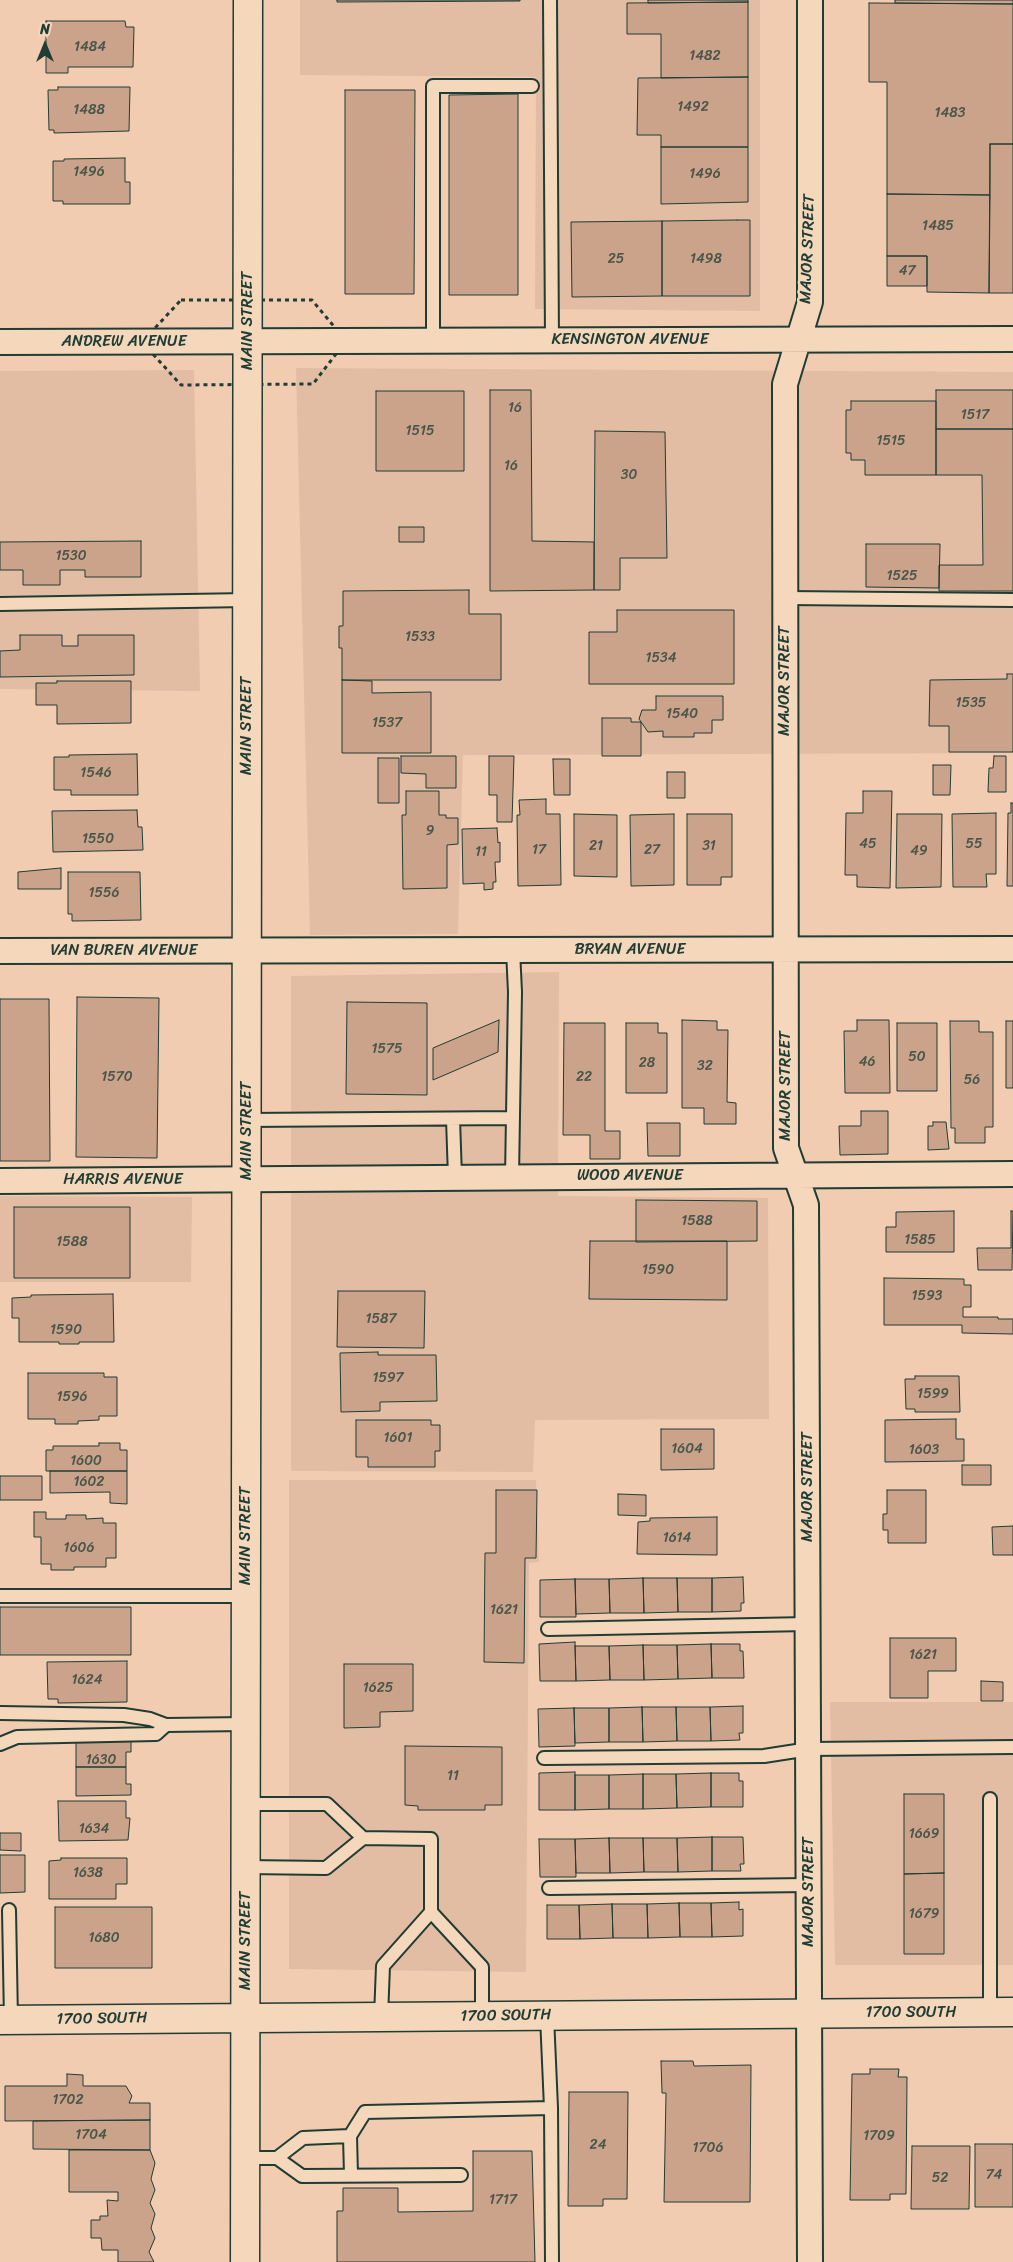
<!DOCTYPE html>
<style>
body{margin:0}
#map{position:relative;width:1013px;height:2262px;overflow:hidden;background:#f1ccb1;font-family:Sriracha,sans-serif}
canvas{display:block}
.north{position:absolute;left:20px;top:20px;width:50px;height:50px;-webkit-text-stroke:4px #f5d7bb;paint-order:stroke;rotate:0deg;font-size:14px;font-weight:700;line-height:20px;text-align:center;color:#1f3d34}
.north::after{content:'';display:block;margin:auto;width:18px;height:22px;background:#1f3d34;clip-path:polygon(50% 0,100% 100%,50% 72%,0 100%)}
</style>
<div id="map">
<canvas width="1013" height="2262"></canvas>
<div class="north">N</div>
</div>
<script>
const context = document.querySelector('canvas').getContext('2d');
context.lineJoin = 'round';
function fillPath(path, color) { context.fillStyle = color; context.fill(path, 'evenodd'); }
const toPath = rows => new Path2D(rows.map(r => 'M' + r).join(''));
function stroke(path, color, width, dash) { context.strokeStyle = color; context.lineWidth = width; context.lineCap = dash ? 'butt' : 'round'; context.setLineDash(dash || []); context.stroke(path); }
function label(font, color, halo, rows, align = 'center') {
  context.font = font + ' Sriracha,sans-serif'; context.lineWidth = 5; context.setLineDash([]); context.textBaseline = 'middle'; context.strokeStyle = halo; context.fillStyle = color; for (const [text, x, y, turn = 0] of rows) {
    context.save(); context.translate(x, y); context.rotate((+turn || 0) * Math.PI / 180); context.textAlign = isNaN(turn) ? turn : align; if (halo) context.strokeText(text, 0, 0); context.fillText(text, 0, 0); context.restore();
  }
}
fillPath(toPath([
 [300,0,760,0,760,311,535,309,536,77,300,75],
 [296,368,1013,372,1013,753,463,755,458,934,310,935],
 [194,370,200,691,0,689,0,371],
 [559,972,558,1196,768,1198,769,1419,535,1420,533,1472,291,1471,291,976],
 [0,1196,192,1197,191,1282,0,1282],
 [289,1480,536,1480,539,1562,529,1563,526,1972,289,1969],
 [830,1702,1013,1702,1013,1965,835,1965]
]), '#e2bda4');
const building = toPath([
 [337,0,520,0,520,1,337,2,337,0],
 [648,0,748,0,748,2,648,3,648,0],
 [895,0,1013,0,1013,4,895,3,895,0],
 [748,2,748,77,661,78,661,34,627,34,627,3,748,2],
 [869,3,1013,4,1013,144,990,144,990,195,887,194,887,82,869,82,869,3],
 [46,21,125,21,126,27,134,27,133,67,68,67,68,73,46,73,46,21],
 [748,77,748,147,661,147,661,135,637,135,638,78,748,77],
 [58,87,130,87,129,131,54,133,54,130,49,130,48,90,58,90,58,87],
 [345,90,415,90,414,294,345,294,345,90],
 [518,94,518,295,449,295,449,95,518,94],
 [990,144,1013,144,1013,293,989,293,990,144],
 [661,147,748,147,748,202,661,204,661,147],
 [125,158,125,182,130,182,130,204,63,204,63,201,53,201,53,161,64,161,64,159,125,158],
 [887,194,990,195,989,293,927,292,927,256,887,256,887,194],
 [737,220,750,220,750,296,662,296,662,221,737,220],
 [662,221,662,296,572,297,571,222,662,221],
 [887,256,927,256,927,286,887,286,887,256],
 [490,390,531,390,532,541,594,542,594,590,490,591,490,390],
 [936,390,1013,390,1013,429,936,429,936,390],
 [376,391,464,391,464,471,376,471,376,391],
 [851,401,936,401,936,475,865,475,865,460,851,460,851,453,846,453,846,410,851,410,851,401],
 [936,429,1013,429,1013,591,939,591,939,565,983,565,982,475,936,475,936,429],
 [595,431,665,432,667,558,620,558,620,590,594,590,595,431],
 [399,527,424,527,424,542,399,542,399,527],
 [141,541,141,577,85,577,85,570,60,570,60,585,23,585,23,570,0,570,0,542,141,541],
 [866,544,940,544,939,588,866,587,866,544],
 [469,590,469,614,501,614,501,680,342,680,342,648,339,648,339,626,343,626,343,591,469,590],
 [617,610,734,610,734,684,589,684,589,632,617,632,617,610],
 [20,635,62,635,62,646,78,646,78,635,134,635,134,675,0,677,0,651,20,650,20,635],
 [1007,674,1013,674,1013,752,949,752,949,726,929,726,930,680,1007,679,1007,674],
 [342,680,372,681,372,693,431,692,431,753,342,753,342,680],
 [57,681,131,681,131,723,57,724,57,705,36,705,36,683,57,683,57,681],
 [656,696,723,696,723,720,712,720,712,733,694,733,694,737,663,737,663,731,648,732,639,719,642,710,656,710,656,696],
 [602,718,631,718,631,722,641,722,641,756,602,756,602,718],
 [137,754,138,795,71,795,71,790,54,790,54,757,69,757,69,755,137,754],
 [401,756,456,756,456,788,426,788,426,774,401,773,401,756],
 [489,756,514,756,512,822,497,822,497,795,489,795,489,756],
 [994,756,1006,756,1006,792,988,792,989,768,993,768,994,756],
 [378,758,399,758,399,803,378,803,378,758],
 [553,759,570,759,570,795,554,795,553,759],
 [933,765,951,765,950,795,933,795,933,765],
 [667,772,685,772,685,798,667,798,667,772],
 [406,791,439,791,439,815,446,815,446,818,458,818,458,844,447,845,447,888,403,889,402,815,406,815,406,791],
 [863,791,892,791,890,888,857,887,857,875,845,875,846,813,863,813,863,791],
 [546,799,546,814,560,814,561,885,518,886,517,815,520,815,519,800,546,799],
 [1011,803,1013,803,1013,886,1007,886,1008,813,1011,813,1011,803],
 [137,810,138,827,142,827,143,850,53,852,52,811,137,810],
 [996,813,996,874,986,874,987,887,953,887,952,814,996,813],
 [574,814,617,815,617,877,574,876,574,814],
 [674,814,674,885,631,886,630,815,674,814],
 [687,814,732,814,732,877,721,877,721,885,687,885,687,814],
 [897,814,942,814,941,887,896,888,897,814],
 [497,828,498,843,500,842,500,862,495,862,496,882,493,882,493,889,484,890,484,883,463,884,462,829,497,828],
 [61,868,61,889,18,889,18,872,61,868],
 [68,872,140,872,141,920,72,921,72,914,68,914,68,872],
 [77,997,159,998,157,1158,76,1157,77,997],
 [0,999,49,999,50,1161,0,1161,0,999],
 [347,1002,427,1003,427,1095,346,1094,347,1002],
 [499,1020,498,1052,433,1080,433,1048,499,1020],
 [682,1020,717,1021,717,1030,728,1030,727,1102,736,1103,736,1124,704,1124,704,1108,682,1108,682,1020],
 [857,1020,889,1020,890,1093,845,1093,844,1031,857,1031,857,1020],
 [950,1021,979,1021,979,1032,993,1032,993,1127,985,1127,985,1143,955,1143,955,1128,951,1128,950,1021],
 [1006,1021,1013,1021,1013,1088,1006,1088,1006,1021],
 [564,1023,605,1023,605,1131,620,1131,620,1159,590,1159,590,1135,563,1135,564,1023],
 [626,1023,658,1023,658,1033,667,1033,667,1093,626,1093,626,1023],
 [897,1023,937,1023,937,1091,897,1091,897,1023],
 [861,1111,888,1111,888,1154,840,1155,839,1126,861,1126,861,1111],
 [933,1122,946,1122,949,1149,928,1150,928,1126,933,1126,933,1122],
 [647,1123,680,1123,680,1156,648,1156,647,1123],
 [636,1200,757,1201,757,1241,636,1242,636,1200],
 [14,1207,130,1207,130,1278,14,1278,14,1207],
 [954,1211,954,1252,886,1252,886,1227,896,1227,896,1212,954,1211],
 [1011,1211,1013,1211,1012,1270,978,1270,977,1248,1011,1248,1011,1211],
 [590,1241,727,1241,727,1300,589,1299,590,1241],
 [884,1278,964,1279,964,1285,971,1285,971,1307,963,1307,963,1317,998,1317,998,1319,1013,1319,1013,1334,962,1333,962,1325,884,1325,884,1278],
 [338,1291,425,1291,424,1348,337,1347,338,1291],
 [113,1294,114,1342,79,1342,79,1344,59,1344,59,1342,19,1342,19,1318,12,1318,12,1298,31,1297,31,1295,113,1294],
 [378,1352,378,1355,436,1355,437,1401,380,1402,380,1411,341,1412,340,1353,378,1352],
 [28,1373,104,1373,104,1377,117,1377,117,1416,99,1416,99,1420,78,1421,78,1424,55,1424,55,1419,28,1419,28,1373],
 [915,1376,959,1376,960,1412,915,1412,915,1409,906,1409,905,1379,915,1379,915,1376],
 [956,1419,956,1439,964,1439,964,1461,885,1462,885,1420,956,1419],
 [356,1420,431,1420,431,1425,440,1425,440,1451,435,1451,435,1467,368,1467,368,1457,356,1457,356,1420],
 [661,1429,714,1429,714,1469,661,1470,661,1429],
 [99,1443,120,1443,120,1450,127,1450,127,1471,46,1471,46,1450,53,1450,53,1446,99,1446,99,1443],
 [962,1465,991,1465,991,1485,962,1485,962,1465],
 [50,1471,127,1471,127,1504,110,1503,110,1492,50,1493,50,1471],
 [0,1476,42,1476,42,1500,0,1500,0,1476],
 [496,1490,537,1490,536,1558,525,1558,524,1663,484,1662,485,1553,496,1553,496,1490],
 [887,1490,926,1490,926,1543,888,1543,888,1530,883,1530,883,1514,887,1514,887,1490],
 [618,1494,646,1495,646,1516,618,1515,618,1494],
 [34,1512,46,1512,46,1519,66,1519,66,1515,86,1515,86,1519,103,1518,103,1523,116,1523,116,1558,106,1558,106,1567,74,1567,74,1570,51,1570,51,1564,41,1564,41,1537,34,1537,34,1512],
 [717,1517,717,1555,637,1554,638,1522,650,1521,650,1518,717,1517],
 [1013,1526,1013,1555,993,1555,992,1527,1013,1526],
 [743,1577,744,1603,741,1603,741,1611,712,1612,712,1578,743,1577],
 [643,1578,677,1578,678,1612,644,1613,643,1578],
 [643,1578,644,1613,610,1613,609,1579,643,1578],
 [677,1578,712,1578,712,1612,678,1612,677,1578],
 [575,1579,609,1579,610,1613,576,1614,575,1579],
 [575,1579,576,1617,540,1617,540,1580,575,1579],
 [0,1607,131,1607,131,1655,0,1655,0,1607],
 [890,1638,956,1638,956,1671,928,1671,928,1698,890,1698,890,1638],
 [575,1642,576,1681,540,1681,539,1644,575,1642],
 [711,1644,712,1678,678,1679,677,1645,711,1644],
 [711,1644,740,1644,740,1651,743,1651,744,1678,712,1678,711,1644],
 [643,1645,644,1680,610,1680,609,1646,643,1645],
 [643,1645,677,1645,678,1679,644,1680,643,1645],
 [575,1646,609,1646,610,1680,576,1681,575,1646],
 [127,1661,127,1702,58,1703,58,1699,48,1699,47,1662,127,1661],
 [344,1664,413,1664,413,1711,380,1712,380,1727,344,1728,344,1664],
 [981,1681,1003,1682,1003,1701,981,1701,981,1681],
 [743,1706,743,1733,739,1733,740,1740,711,1741,710,1707,743,1706],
 [642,1707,643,1742,609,1742,609,1708,642,1707],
 [642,1707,676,1707,677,1741,643,1742,642,1707],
 [676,1707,710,1707,711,1741,677,1741,676,1707],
 [574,1708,575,1746,539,1747,538,1709,574,1708],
 [574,1708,609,1708,609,1742,575,1743,574,1708],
 [76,1740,131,1741,131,1752,126,1752,126,1767,76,1767,76,1740],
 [405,1746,502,1747,502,1805,485,1805,485,1810,418,1810,418,1806,405,1805,405,1746],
 [76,1767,126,1767,126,1784,131,1784,131,1795,76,1796,76,1767],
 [575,1772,575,1810,539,1810,539,1773,575,1772],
 [711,1773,711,1807,677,1808,676,1774,711,1773],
 [711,1773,739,1773,739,1781,743,1781,743,1807,711,1807,711,1773],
 [643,1774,643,1809,609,1809,609,1775,643,1774],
 [643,1774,676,1774,677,1808,643,1809,643,1774],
 [575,1775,609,1775,609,1809,575,1810,575,1775],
 [904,1794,944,1794,944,1873,904,1874,904,1794],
 [58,1801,126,1801,126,1818,130,1818,128,1840,59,1841,58,1801],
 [0,1833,21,1833,21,1851,0,1850,0,1833],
 [712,1837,712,1871,678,1872,677,1838,712,1837],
 [712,1837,743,1837,744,1864,740,1864,741,1871,712,1871,712,1837],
 [609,1838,610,1873,576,1873,575,1839,609,1838],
 [609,1838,643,1838,644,1872,610,1873,609,1838],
 [643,1838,677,1838,678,1872,644,1872,643,1838],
 [539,1839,575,1839,576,1877,540,1877,539,1839],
 [0,1855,25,1855,25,1892,0,1893,0,1855],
 [61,1858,127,1858,127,1884,116,1884,116,1899,49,1899,49,1861,61,1860,61,1858],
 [944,1873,944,1954,904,1954,904,1874,944,1873],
 [739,1902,739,1910,743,1909,743,1936,712,1937,711,1903,739,1902],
 [679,1903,680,1937,648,1938,647,1904,679,1903],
 [679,1903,711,1903,712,1937,680,1937,679,1903],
 [612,1904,613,1938,580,1939,579,1905,612,1904],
 [612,1904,647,1904,648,1938,613,1938,612,1904],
 [547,1905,579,1905,580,1939,547,1939,547,1905],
 [55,1907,152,1907,152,1968,55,1968,55,1907],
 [661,2061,693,2061,694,2066,751,2065,750,2202,664,2202,666,2093,662,2093,661,2061],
 [870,2069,899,2069,898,2077,907,2077,906,2194,890,2194,890,2200,850,2200,852,2074,870,2074,870,2069],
 [67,2074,83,2075,83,2086,126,2086,132,2096,129,2103,150,2103,150,2120,5,2121,5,2086,67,2086,67,2074],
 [569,2092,628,2092,627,2199,603,2199,603,2206,568,2206,569,2092],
 [150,2120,150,2150,33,2149,33,2121,150,2120],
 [975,2144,1013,2144,1013,2207,975,2207,975,2144],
 [912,2146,970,2146,969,2209,911,2209,912,2146],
 [69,2150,150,2150,155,2163,151,2179,155,2190,150,2203,155,2214,151,2228,155,2238,149,2252,154,2262,118,2262,118,2250,102,2250,101,2238,91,2238,91,2220,100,2220,100,2216,108,2216,107,2200,118,2201,118,2192,69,2192,69,2150],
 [473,2151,532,2151,535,2262,337,2262,337,2211,343,2211,343,2188,398,2188,398,2212,473,2211,473,2151]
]);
fillPath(building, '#cba38b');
stroke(building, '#1f3d34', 1);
const lane = toPath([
 [550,0,552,341],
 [433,341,433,86,532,86],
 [785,598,1013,600],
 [0,604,248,600],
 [453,1119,455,1177],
 [247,1120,513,1118],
 [512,1177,515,992,513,950],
 [0,1596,246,1596],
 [548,1629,808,1624],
 [0,1713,124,1715,150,1719,166,1725,246,1724],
 [0,1744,17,1737,156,1734,166,1725],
 [544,1758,764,1756,809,1749,1013,1747],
 [246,1804,327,1804,363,1838,326,1868,246,1867],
 [363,1838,431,1839,431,1912],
 [549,1888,809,1885],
 [9,1910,11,2020],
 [990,2012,990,1799],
 [547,2016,551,2108,552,2262],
 [381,2017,383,1966,431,1912,482,1967,482,2017],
 [350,2136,351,2175],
 [245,2158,277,2158,303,2138,350,2136,365,2112,551,2108],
 [277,2158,302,2176,461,2175]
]);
const street = toPath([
 [0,342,1013,339],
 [0,951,1013,949],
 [0,1181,1013,1174],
 [810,2262,806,1205,786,1148,785,384,810,302,810,0]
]);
const secondary = toPath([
 [0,2020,1013,2012],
 [245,2262,248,0]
]);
stroke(lane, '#1f3d34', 16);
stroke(street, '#1f3d34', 28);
stroke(secondary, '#1f3d34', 31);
stroke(toPath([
 [181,300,312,300,346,341,313,384,181,385,142,342,181,300]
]), '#1f3d34', 3, [4, 4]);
stroke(lane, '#f5d7bb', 12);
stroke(street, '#f5d7bb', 24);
stroke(secondary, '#f5d7bb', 28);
label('14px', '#4a564a', null, [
 ["1484",90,47],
 ["1482",705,56],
 ["1492",693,107],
 ["1488",89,110],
 ["1483",950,113],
 ["1496",89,172],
 ["1496",705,174],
 ["1485",938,226],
 ["25",616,259],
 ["1498",706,259],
 ["47",907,271],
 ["16",515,408],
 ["1517",975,415],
 ["1515",420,431],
 ["1515",891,441],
 ["16",511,466],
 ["30",629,475],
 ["1530",71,556],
 ["1525",902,576],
 ["1533",420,637],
 ["1534",661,658],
 ["1535",971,703],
 ["1540",682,714],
 ["1537",387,723],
 ["1546",96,773],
 ["9",430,831],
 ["1550",98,839],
 ["45",868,844],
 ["55",974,844],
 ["21",596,846],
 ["31",709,846],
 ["17",539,850],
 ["27",652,850],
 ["49",919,851],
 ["11",481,852],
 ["1556",104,893],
 ["1575",387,1049],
 ["50",917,1057],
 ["46",867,1062],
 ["28",647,1063],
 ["32",705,1066],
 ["1570",117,1077],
 ["22",584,1077],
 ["56",972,1080],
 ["1588",697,1221],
 ["1585",920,1240],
 ["1588",72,1242],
 ["1590",658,1270],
 ["1593",927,1296],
 ["1587",381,1319],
 ["1590",66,1330],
 ["1597",388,1378],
 ["1599",933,1394],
 ["1596",72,1397],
 ["1601",398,1438],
 ["1604",687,1449],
 ["1603",924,1450],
 ["1600",86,1461],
 ["1602",89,1482],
 ["1614",677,1538],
 ["1606",79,1548],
 ["1621",504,1610],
 ["1621",923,1655],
 ["1624",87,1680],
 ["1625",378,1688],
 ["1630",101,1760],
 ["11",453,1776],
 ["1634",94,1829],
 ["1669",924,1834],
 ["1638",88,1873],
 ["1679",924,1914],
 ["1680",104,1938],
 ["1702",68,2100],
 ["1704",91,2135],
 ["1709",879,2136],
 ["24",598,2145],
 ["1706",708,2148],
 ["74",994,2175],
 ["52",940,2178],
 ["1717",503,2200]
]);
label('16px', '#1f3d34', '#f5d7bb', [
 ["MAJOR STREET",808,249,-88],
 ["MAIN STREET",248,321,-90],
 ["KENSINGTON AVENUE",630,340],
 ["ANDREW AVENUE",124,342],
 ["MAJOR STREET",785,681,-90],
 ["MAIN STREET",247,726,-90],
 ["BRYAN AVENUE",630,950],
 ["VAN BUREN AVENUE",124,951],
 ["MAJOR STREET",786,1086,-90],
 ["MAIN STREET",247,1131,-90],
 ["WOOD AVENUE",630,1176],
 ["HARRIS AVENUE",123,1180],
 ["MAJOR STREET",808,1487,-90],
 ["MAIN STREET",246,1536,-90],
 ["MAJOR STREET",809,1892,-90],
 ["MAIN STREET",246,1941,-90],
 ["1700 SOUTH",911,2013],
 ["1700 SOUTH",506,2016,-1],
 ["1700 SOUTH",102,2019,-1]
]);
</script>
